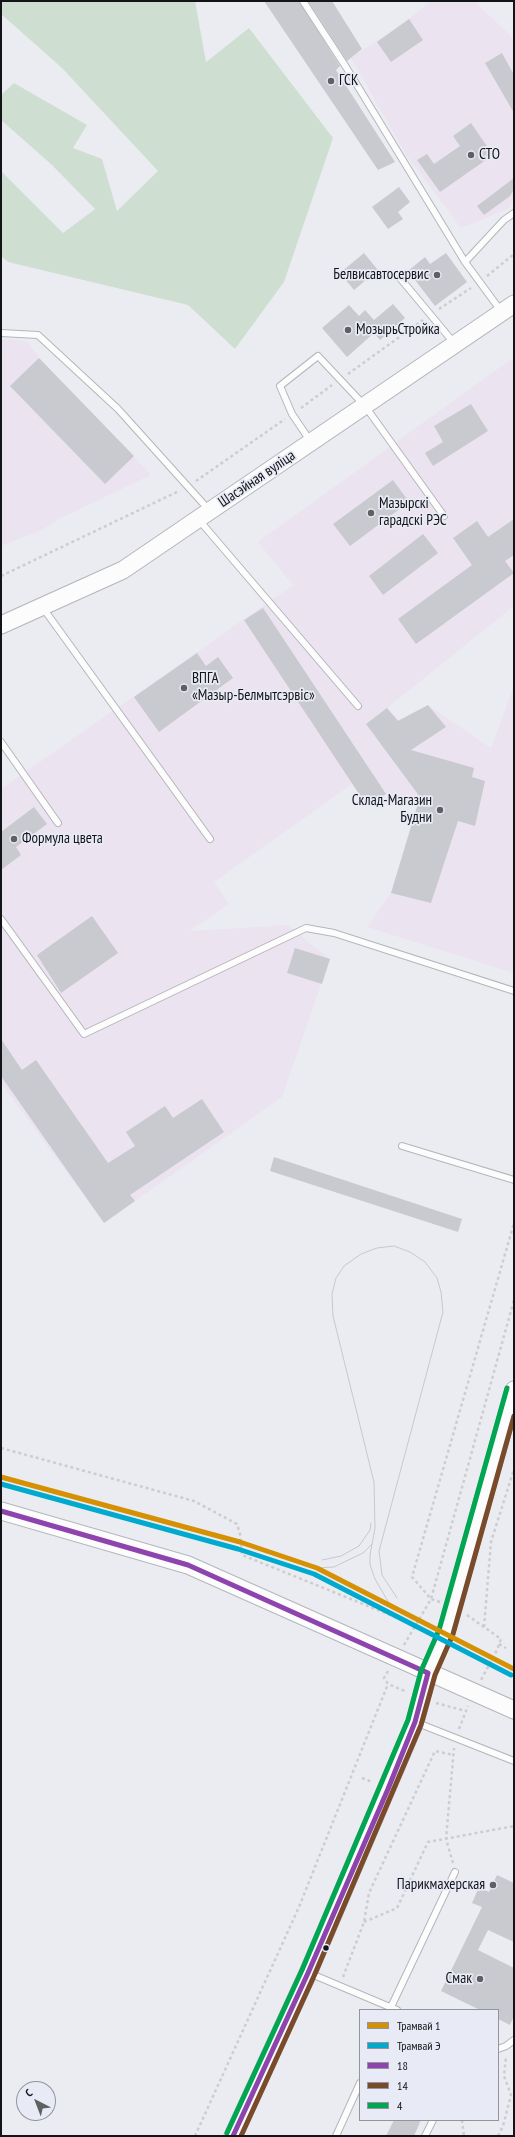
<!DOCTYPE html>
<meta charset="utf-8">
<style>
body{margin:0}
#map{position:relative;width:515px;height:2137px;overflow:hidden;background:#ebecf2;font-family:"PT Sans Narrow",sans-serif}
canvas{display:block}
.frame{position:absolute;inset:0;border:2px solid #131418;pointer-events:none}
.legend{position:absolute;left:359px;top:2009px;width:140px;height:112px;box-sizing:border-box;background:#e8eaf5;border:1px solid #93949d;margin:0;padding:5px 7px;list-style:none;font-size:12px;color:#131418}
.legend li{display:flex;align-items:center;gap:8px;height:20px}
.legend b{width:20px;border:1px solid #93949d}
.north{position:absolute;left:16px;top:2081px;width:40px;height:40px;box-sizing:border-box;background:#e8eaf5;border:1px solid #93949d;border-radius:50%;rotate:318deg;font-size:11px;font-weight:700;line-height:16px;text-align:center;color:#131418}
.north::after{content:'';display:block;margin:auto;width:14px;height:18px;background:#5f6064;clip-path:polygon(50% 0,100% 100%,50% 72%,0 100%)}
</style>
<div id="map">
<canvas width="515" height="2137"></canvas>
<div class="frame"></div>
<ul class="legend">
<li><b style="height:5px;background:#d59004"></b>Трамвай 1</li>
<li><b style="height:5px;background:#00a9ce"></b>Трамвай Э</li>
<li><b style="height:5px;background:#8e44ad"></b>18</li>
<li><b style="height:5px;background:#7a4b2a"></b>14</li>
<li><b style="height:5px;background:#00a651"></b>4</li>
</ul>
<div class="north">С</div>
</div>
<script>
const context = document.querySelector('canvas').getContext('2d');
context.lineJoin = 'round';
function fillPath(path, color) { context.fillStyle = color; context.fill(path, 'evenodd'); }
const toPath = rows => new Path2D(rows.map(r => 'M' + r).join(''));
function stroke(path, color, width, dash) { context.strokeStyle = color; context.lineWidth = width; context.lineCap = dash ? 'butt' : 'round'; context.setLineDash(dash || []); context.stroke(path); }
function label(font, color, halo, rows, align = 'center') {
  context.font = font + ' "PT Sans Narrow",sans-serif'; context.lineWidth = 3.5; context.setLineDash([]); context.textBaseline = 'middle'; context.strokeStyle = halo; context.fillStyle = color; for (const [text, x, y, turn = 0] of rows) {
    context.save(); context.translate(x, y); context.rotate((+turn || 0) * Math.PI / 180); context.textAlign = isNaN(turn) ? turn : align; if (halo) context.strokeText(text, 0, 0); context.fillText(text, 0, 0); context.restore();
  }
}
fillPath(toPath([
 [431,1,474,1,514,39,514,199,508,209,461,228,407,156,351,58,409,19],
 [1,339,27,341,39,358,151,475,57,520,42,530,1,546],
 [514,357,514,606,387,708,399,720,428,705,491,748,514,685,514,973,367,927,391,893,419,798,386,794,367,806,352,784,214,882,229,904,190,931,287,925,330,959,282,1097,104,1223,1,1083,1,789,293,585,258,542]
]), '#ebe3ef');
fillPath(toPath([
 [1,1,195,1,206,62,249,28,333,138,284,282,235,349,188,305,8,262,1,256,1,171,63,233,95,209,52,165,1,120,1,95,14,83,87,125,73,148,102,159,117,211,158,171,62,68,1,14]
]), '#cedfd2');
fillPath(toPath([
 [264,1,299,1,340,66,336,70,395,162,378,170],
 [308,1,332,1,362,49,347,61],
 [409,19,423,40,391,62,377,42],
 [502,53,514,75,514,113,485,63],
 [471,123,493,155,440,192,417,160,427,154,434,164,460,146,453,136],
 [514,178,514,189,510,196,484,215,477,206],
 [399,187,410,202,398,212,403,219,388,229,372,207],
 [364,253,378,270,354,290,340,273],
 [446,253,467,282,435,306,408,271,425,257,430,264],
 [393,304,405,318,380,340,374,333,347,357,322,328,349,305,359,316,365,310,374,320],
 [39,358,134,456,105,484,10,386],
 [471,404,488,431,433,466,425,453,443,442,434,426],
 [393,480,409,502,350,546,333,524],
 [514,519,514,555,505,561,514,573,416,644,398,619,472,565,453,538,477,521,488,537],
 [423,534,438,553,383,595,369,576],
 [263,608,386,794,367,806,244,620],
 [197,653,206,666,218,657,233,678,159,732,134,697],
 [428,705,446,727,411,750,474,768,472,777,485,781,475,826,458,821,431,903,391,893,420,797,366,724,387,708,398,721],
 [34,807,47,824,16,847,21,855,1,870,1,832],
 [92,916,118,953,61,993,37,955],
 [295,948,330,959,322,984,287,973],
 [1,1039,22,1070,36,1060,108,1163,135,1146,126,1132,165,1106,173,1118,202,1099,224,1132,130,1195,135,1201,104,1223,1,1076],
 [274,1157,462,1219,458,1232,270,1171],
 [497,1875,514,1883,514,1942,488,1930,478,1950,514,1968,514,2016,510,2025,498,2019,498,2010,480,2010,441,1991,482,1907,472,1903,479,1887,489,1892],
 [394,2120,421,2120,414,2136,386,2136]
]), '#c9cacf');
const lane = toPath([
 [303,1,346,67,465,262],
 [400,278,454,343],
 [501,311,465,262,504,220,514,213],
 [1,333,38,335,118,409,209,510],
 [311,442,292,414,280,386,318,356,365,406,444,516],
 [199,520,358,706],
 [43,608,210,839],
 [1,742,58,823],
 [1,919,84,1034,306,928,334,933,514,991],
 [402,1146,514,1180],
 [415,1722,514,1761],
 [309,1973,397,2010],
 [391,2007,455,1872],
 [498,2049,506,2046,514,2040],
 [336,2136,360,2083],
 [425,2136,433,2120]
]);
const secondary = toPath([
 [1,625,123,570,514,304],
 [1,1511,188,1565,514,1710],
 [233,2136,308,1973,415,1722,428,1673,446,1632,514,1390]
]);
stroke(lane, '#b5b6ba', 8);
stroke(secondary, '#b5b6ba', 19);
stroke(toPath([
 [487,276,514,254],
 [439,309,471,288],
 [348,374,423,320],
 [301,408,332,385],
 [196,481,285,419],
 [1,576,179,491],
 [1,1448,194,1501,237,1524,240,1534,242,1555,415,1625],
 [440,1602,431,1599,412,1577,514,1223],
 [467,1615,501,1639,497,1650,481,1680],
 [484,1627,491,1542,514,1469],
 [499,1644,506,1648],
 [404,1645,431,1599,514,1300],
 [489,1664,496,1667],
 [388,1671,384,1678,388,1684,407,1692],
 [436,1703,466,1711],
 [459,1729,468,1706],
 [362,1778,372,1782],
 [453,1863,446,1839,454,1748],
 [364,1922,397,1908,428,1842,514,1826],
 [343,1977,364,1922,369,1893,435,1751,453,1755],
 [462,2120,464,2136],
 [195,2136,299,1907,388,1684],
 [498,2136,503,2126,511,2095,504,2076,506,2057]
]), '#cdcdcf', 2.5, [3, 3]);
stroke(lane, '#fcfcfd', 6);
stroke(secondary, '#fcfcfd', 17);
stroke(toPath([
 [322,1560,341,1556,359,1546,370,1530,371,1523],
 [317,1568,334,1567,363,1553,372,1544],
 [390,1605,375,1579,370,1565,370,1555,375,1528,374,1482,333,1316,332,1294,336,1278,344,1266,361,1254,377,1248,394,1246,410,1252,425,1262,437,1278,441,1292,443,1312,379,1551,382,1575,397,1598]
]), '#c8c8ca', 1);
stroke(toPath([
 [1,1511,188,1565,428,1673,415,1722,388,1789,308,1973,233,2136]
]), '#8e44ad', 5);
stroke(toPath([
 [241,2136,314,1976,421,1725,435,1675,453,1634,514,1416]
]), '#7a4b2a', 5);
stroke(toPath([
 [227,2133,302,1970,408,1720,421,1671,439,1630,507,1388]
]), '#00a651', 5);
stroke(toPath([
 [1,1477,240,1542,317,1568,514,1669]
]), '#d59004', 5);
stroke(toPath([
 [1,1484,238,1549,314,1574,511,1675]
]), '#00a9ce', 5);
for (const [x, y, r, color] of [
 [331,81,4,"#5f6064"],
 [471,155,4,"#5f6064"],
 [437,275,4,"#5f6064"],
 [348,330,4,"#5f6064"],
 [371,513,4,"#5f6064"],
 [184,688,4,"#5f6064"],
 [440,810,4,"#5f6064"],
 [14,839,4,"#5f6064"],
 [493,1885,4,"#5f6064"],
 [326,1948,3.5,"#131418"],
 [480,1979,4,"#5f6064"]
]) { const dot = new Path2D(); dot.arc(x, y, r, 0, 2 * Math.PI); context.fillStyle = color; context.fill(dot); stroke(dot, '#e8eaf5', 1.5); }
label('15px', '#131418', '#e8eaf5', [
 ["ГСК",339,81],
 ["СТО",479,155],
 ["Белвисавтосервис",429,275,"right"],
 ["МозырьСтройка",356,330],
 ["Мазырскі",379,504],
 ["гарадскі РЭС",379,521],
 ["ВПГА",192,679],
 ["«Мазыр-Белмытсэрвіс»",192,696],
 ["Склад-Магазин",432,801,"right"],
 ["Будни",432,818,"right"],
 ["Формула цвета",22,839],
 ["Парикмахерская",485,1885,"right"],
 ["Смак",472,1979,"right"]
], 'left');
label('15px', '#131418', '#e8eaf5', [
 ["Шасэйная вуліца",257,479,-34]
]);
</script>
